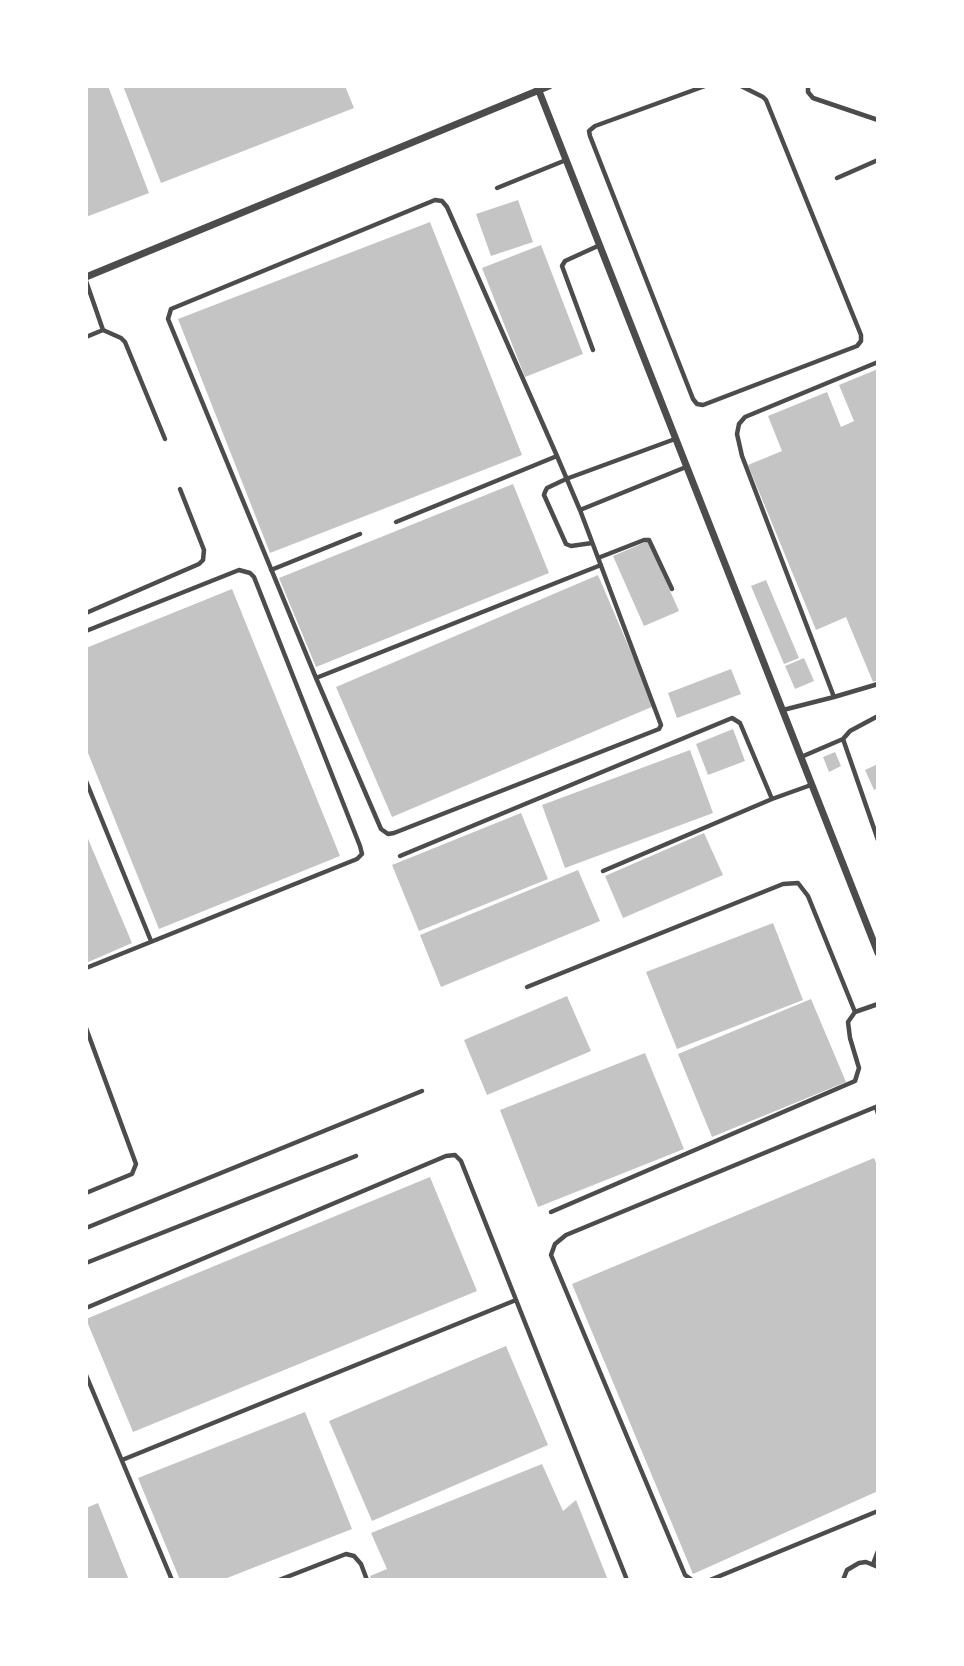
<!DOCTYPE html>
<style>
body{margin:0}
#map{position:relative;width:964px;height:1666px;overflow:hidden;background:#fff;font-family:"Public Sans",sans-serif}
canvas{display:block}
.frame{position:absolute;inset:0;border:88px solid #fff;pointer-events:none}
</style>
<div id="map">
<canvas width="964" height="1666"></canvas>
<div class="frame"></div>
</div>
<script>
const context = document.querySelector('canvas').getContext('2d');
context.lineJoin = 'round';
function fillPath(path, color) { context.fillStyle = color; context.fill(path, 'evenodd'); }
const toPath = rows => new Path2D(rows.map(r => 'M' + r).join(''));
function stroke(path, color, width, dash) { context.strokeStyle = color; context.lineWidth = width; context.lineCap = dash ? 'butt' : 'round'; context.setLineDash(dash || []); context.stroke(path); }
fillPath(toPath([
 [86,86,108,86,149,193,86,217],
 [123,86,345,86,354,108,161,183],
 [518,200,533,242,491,256,476,214],
 [430,222,522,455,270,553,178,319],
 [541,245,583,354,525,377,482,268],
 [878,369,878,680,873,682,846,617,816,630,748,465,782,451,768,416,827,392,841,427,854,421,839,385],
 [513,484,549,573,316,667,279,578],
 [648,541,679,611,644,626,613,556],
 [598,575,654,706,392,817,336,687],
 [766,580,799,658,784,664,751,586],
 [232,589,340,856,159,929,86,748,86,648],
 [804,658,814,681,795,689,785,666],
 [731,669,741,694,677,718,668,693],
 [733,729,745,761,708,775,696,744],
 [690,750,713,813,565,868,542,805],
 [835,752,841,766,829,772,823,757],
 [878,764,878,788,874,790,865,770],
 [521,813,548,879,419,931,392,865],
 [704,833,723,875,623,918,605,876],
 [86,834,132,943,86,963],
 [578,870,600,921,441,987,420,935],
 [773,923,803,1000,677,1049,646,972],
 [567,996,591,1051,487,1095,464,1040],
 [811,999,846,1082,712,1137,678,1054],
 [645,1053,684,1149,538,1207,500,1110],
 [874,1158,878,1167,878,1491,693,1574,572,1284],
 [430,1177,477,1291,133,1432,86,1319],
 [506,1346,548,1445,372,1521,329,1421],
 [305,1412,352,1529,222,1580,180,1580,138,1478],
 [542,1464,563,1511,576,1500,608,1580,372,1580,370,1576,387,1569,371,1533],
 [98,1503,129,1580,86,1580,86,1508]
]), '#c4c4c4');
stroke(toPath([
 [705,86,595,126,589,131,590,136,693,399,697,404,703,405,857,346,861,341,861,335,766,100,763,97,741,86],
 [808,86,808,92,813,98,878,120],
 [837,178,878,160],
 [497,188,566,160],
 [435,200,442,201,447,207,557,456,580,510,661,725,659,729,394,833,388,834,381,829,316,678,168,319,171,309,435,200],
 [86,281,103,330],
 [86,337,103,330,121,338,125,342,165,439],
 [593,350,562,266,565,261,600,245],
 [580,510,686,467],
 [396,522,557,456],
 [592,543,571,546,566,544,544,495,545,492,547,488,566,479,675,439],
 [598,558,644,540,649,540,672,589],
 [271,570,360,534],
 [86,613,199,564,203,560,204,550,180,489],
 [86,631,239,570,250,573,254,577,360,846,362,854,357,859,86,968],
 [316,678,601,565],
 [834,697,742,456,737,434,739,424,745,417,878,362],
 [783,710,834,697,878,684],
 [843,739,878,840],
 [801,757,843,739,850,731,878,716],
 [86,781,151,941],
 [400,856,732,718,740,723,772,799],
 [603,871,772,799,811,785],
 [527,987,783,884,798,883,808,896,855,1012,878,1004],
 [86,1028,136,1164,132,1174,86,1193],
 [876,1107,878,1114],
 [551,1212,855,1081,859,1068,850,1038,848,1022,855,1012],
 [86,1228,422,1091],
 [86,1263,356,1156],
 [86,1308,446,1156,455,1155,461,1161,627,1580],
 [86,1375,172,1580],
 [122,1460,516,1300],
 [873,1564,878,1551],
 [279,1580,346,1554,354,1556,361,1564,367,1580],
 [692,1580,685,1575,551,1255,555,1244,566,1235,878,1106],
 [710,1580,878,1511],
 [843,1580,847,1570,859,1563,866,1562,878,1567]
]), '#4c4c4c', 4.5);
stroke(toPath([
 [537,86,878,953],
 [86,277,549,86]
]), '#4c4c4c', 7);
</script>
